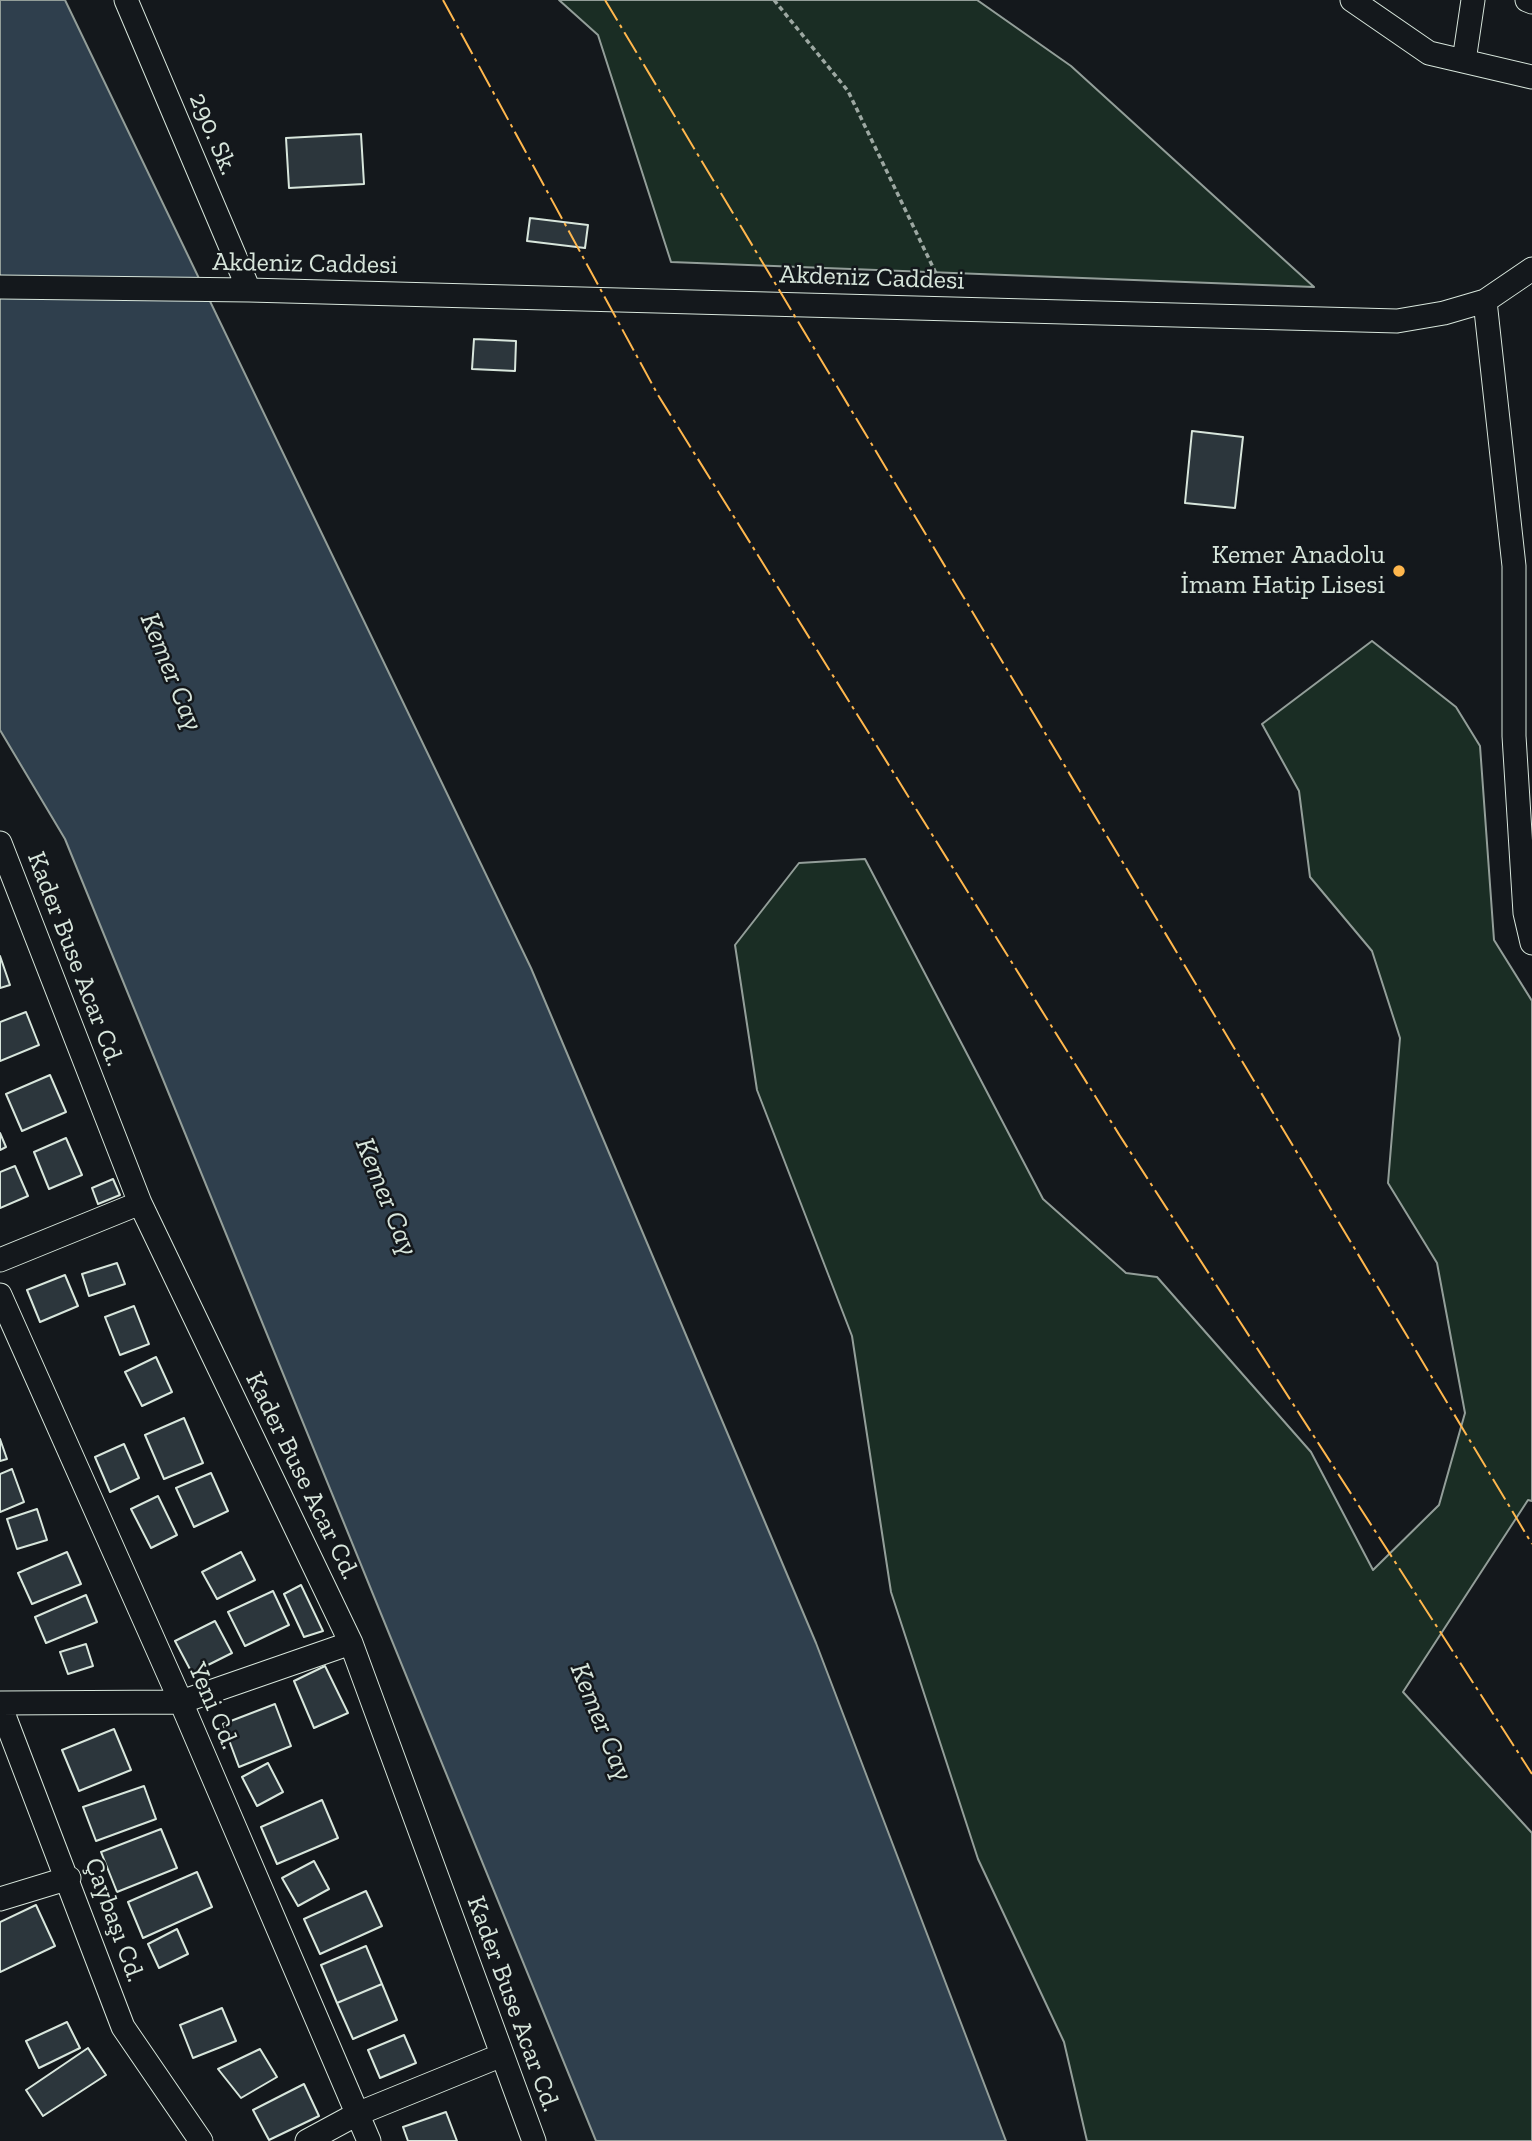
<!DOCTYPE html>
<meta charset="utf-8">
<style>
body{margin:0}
canvas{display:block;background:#14181c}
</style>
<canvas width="1532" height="2141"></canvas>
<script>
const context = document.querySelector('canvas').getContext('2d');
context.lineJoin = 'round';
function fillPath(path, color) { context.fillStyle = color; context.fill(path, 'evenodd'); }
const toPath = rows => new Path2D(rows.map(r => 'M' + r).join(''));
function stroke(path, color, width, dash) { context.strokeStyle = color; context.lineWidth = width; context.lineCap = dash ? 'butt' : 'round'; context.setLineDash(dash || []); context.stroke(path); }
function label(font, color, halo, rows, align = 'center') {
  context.font = font + ' "Zilla Slab",serif'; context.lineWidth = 5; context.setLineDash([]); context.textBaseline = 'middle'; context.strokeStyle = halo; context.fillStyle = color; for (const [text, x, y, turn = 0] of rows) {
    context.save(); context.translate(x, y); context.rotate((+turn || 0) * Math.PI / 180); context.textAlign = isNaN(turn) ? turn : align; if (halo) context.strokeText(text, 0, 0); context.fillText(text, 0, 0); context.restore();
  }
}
const green = toPath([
 [559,0,977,0,1071,66,1314,287,671,262,598,35,559,0],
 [1372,641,1456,707,1480,746,1494,940,1532,1001,1532,1501,1528,1500,1403,1692,1532,1833,1532,2141,1087,2141,1064,2042,978,1859,891,1592,852,1336,757,1090,735,945,799,863,865,859,1043,1199,1126,1273,1157,1277,1311,1452,1373,1570,1439,1505,1465,1413,1437,1263,1388,1183,1400,1038,1372,951,1310,877,1299,791,1262,724,1372,641]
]);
fillPath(green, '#1a2d24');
stroke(green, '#939e99', 2);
const water = toPath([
 [0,0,65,0,531,968,816,1643,1006,2141,596,2141,65,839,0,730,0,0]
]);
fillPath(water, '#2f3f4d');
stroke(water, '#939e99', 2);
const building = toPath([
 [361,134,364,184,289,188,286,138,361,134],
 [530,218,588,225,585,248,527,241,530,218],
 [474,339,516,341,515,371,472,369,474,339],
 [1192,431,1243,437,1235,508,1185,503,1192,431],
 [0,956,10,985,0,988,0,956],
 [26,1012,39,1045,0,1061,0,1022,26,1012],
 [50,1075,66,1112,22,1131,6,1094,50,1075],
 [0,1133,6,1147,0,1150,0,1133],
 [66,1138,82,1175,49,1189,34,1152,66,1138],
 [15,1166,28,1196,0,1208,0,1172,15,1166],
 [113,1179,120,1195,98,1204,92,1188,113,1179],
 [117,1263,125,1284,89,1296,82,1274,117,1263],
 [65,1275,78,1306,40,1322,27,1290,65,1275],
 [134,1306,149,1344,120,1355,105,1317,134,1306],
 [156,1357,172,1392,142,1406,125,1372,156,1357],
 [184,1418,203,1463,164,1479,145,1435,184,1418],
 [0,1439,7,1459,0,1461,0,1439],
 [124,1444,139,1478,110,1492,95,1457,124,1444],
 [12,1469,24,1502,0,1512,0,1474,12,1469],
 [211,1473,228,1511,194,1527,176,1488,211,1473],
 [158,1496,177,1535,151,1548,131,1509,158,1496],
 [37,1509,47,1540,17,1549,7,1519,37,1509],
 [67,1552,81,1584,32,1604,18,1573,67,1552],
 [241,1552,255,1580,217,1599,202,1572,241,1552],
 [301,1585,323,1631,304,1637,284,1594,301,1585],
 [273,1591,289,1625,245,1646,228,1612,273,1591],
 [86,1595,97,1622,46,1643,35,1617,86,1595],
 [215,1621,232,1653,192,1673,175,1641,215,1621],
 [86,1644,93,1666,68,1674,60,1652,86,1644],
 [325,1666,348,1713,314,1728,294,1681,325,1666],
 [275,1704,291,1746,239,1767,223,1724,275,1704],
 [114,1729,131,1770,79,1791,62,1750,114,1729],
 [268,1763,283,1792,257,1806,242,1777,268,1763],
 [144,1786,156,1819,96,1841,83,1807,144,1786],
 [322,1800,338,1838,277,1864,261,1827,322,1800],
 [161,1829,177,1868,117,1892,101,1852,161,1829],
 [314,1861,329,1889,298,1906,282,1878,314,1861],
 [197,1872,212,1907,143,1938,128,1902,197,1872],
 [366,1891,382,1926,320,1954,304,1919,366,1891],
 [36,1905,55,1946,0,1972,0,1922,36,1905],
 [177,1929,188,1954,159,1968,148,1944,177,1929],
 [366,1946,382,1984,337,2003,321,1965,366,1946],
 [382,1984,397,2020,353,2039,337,2003,382,1984],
 [222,2008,236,2041,193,2058,180,2025,222,2008],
 [67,2022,80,2048,39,2068,26,2041,67,2022],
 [404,2035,416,2063,380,2078,368,2050,404,2035],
 [88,2048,106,2075,43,2116,26,2090,88,2048],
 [260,2049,277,2077,241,2098,218,2069,260,2049],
 [304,2084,319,2116,269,2140,253,2110,304,2084],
 [446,2112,457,2141,408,2141,403,2127,446,2112]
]);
fillPath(building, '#2c363c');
stroke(building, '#d8e6dc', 2);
const minor = toPath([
 [126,0,249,290],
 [1352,0,1429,53,1532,77],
 [1527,0,1532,2],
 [1464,61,1473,0],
 [0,287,249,290,1397,321,1444,313,1485,301,1532,269],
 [1485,301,1514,566,1514,736,1525,913,1532,943],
 [0,843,140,1203,351,1643,534,2141],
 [0,1260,140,1203],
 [0,1295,181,1702,369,2141],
 [0,1703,181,1702,351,1643],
 [0,1705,123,2027,201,2141],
 [0,1899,69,1878],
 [307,2141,357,2114,502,2055]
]);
stroke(minor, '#d8e6dc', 25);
stroke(toPath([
 [774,0,848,91,943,288]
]), '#9da8a2', 3.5, [5, 3.5]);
stroke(minor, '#14181c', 23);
stroke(toPath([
 [443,0,658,395,1120,1136,1532,1774],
 [605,0,1532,1544]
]), '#ffb74d', 2, [24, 5, 3.5, 5]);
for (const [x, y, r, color] of [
 [1399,571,7,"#ffb74d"]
]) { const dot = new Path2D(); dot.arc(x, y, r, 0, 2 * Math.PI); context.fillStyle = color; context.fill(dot); stroke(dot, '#14181c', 2.5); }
label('26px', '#d8e6dc', '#14181c', [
 ["290. Sk.",213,134,67],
 ["Akdeniz Caddesi",305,264,1],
 ["Akdeniz Caddesi",872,278,2],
 ["Kader Buse Acar Cd.",75,959,69],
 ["Kader Buse Acar Cd.",302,1476,64],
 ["Yeni Cd.",213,1706,67],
 ["Çaybaşı Cd.",114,1920,70],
 ["Kader Buse Acar Cd.",513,2004,70]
]);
label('26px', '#d8e6dc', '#14181c', [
 ["Kemer Anadolu",1385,556],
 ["İmam Hatip Lisesi",1385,586]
], 'right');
label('italic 28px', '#d8e6dc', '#14181c', [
 ["Kemer Cay",171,672,68],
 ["Kemer Cay",386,1197,68],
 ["Kemer Cay",601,1722,68]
]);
</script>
